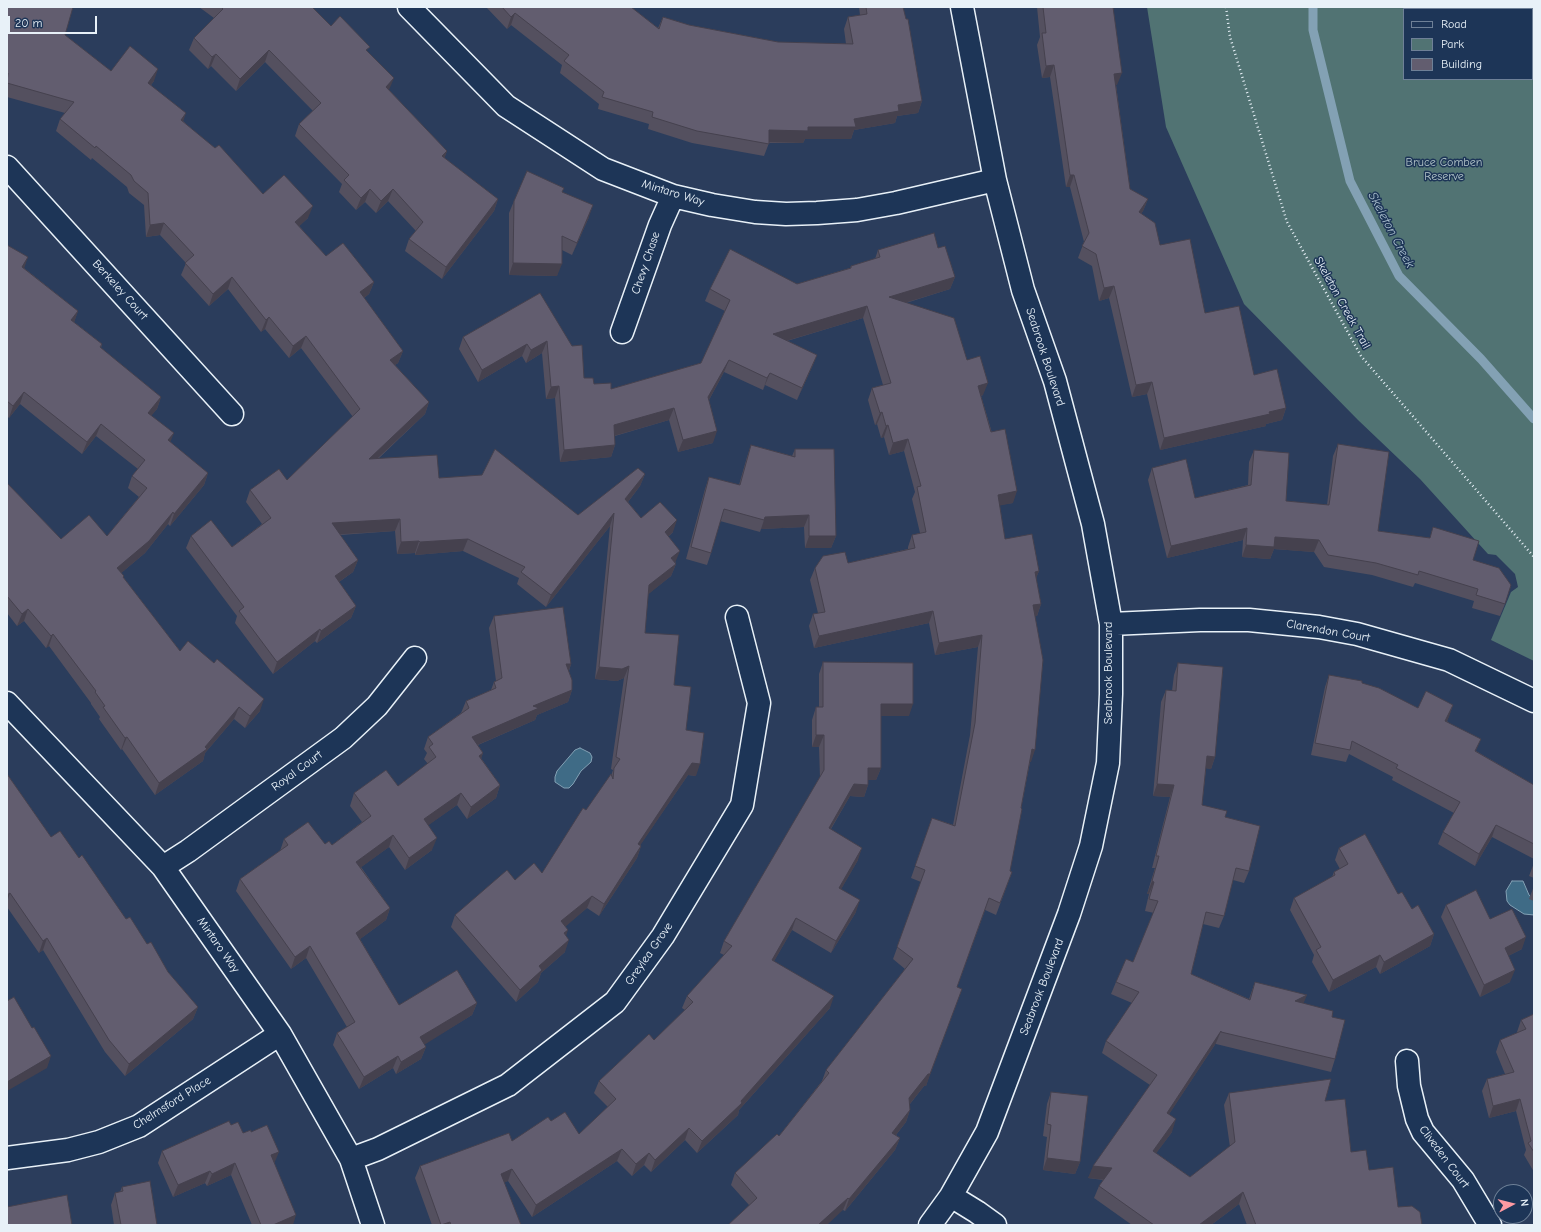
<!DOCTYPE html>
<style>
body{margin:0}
#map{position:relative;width:1541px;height:1232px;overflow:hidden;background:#2b3d5c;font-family:"Comic Neue",sans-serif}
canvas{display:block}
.frame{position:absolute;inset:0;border:8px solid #e8f1f8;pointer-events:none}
.legend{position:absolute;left:1403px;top:8px;width:130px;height:72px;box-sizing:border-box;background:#1d3557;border:1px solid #6e8097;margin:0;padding:5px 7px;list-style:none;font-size:12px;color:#e8f1f8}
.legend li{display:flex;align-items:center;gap:8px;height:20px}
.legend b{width:20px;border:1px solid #6e8097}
.north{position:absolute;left:1493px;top:1184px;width:40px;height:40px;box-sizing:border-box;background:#1d3557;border:1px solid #6e8097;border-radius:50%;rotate:83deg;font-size:11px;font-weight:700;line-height:16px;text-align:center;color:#e8f1f8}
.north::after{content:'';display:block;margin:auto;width:14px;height:18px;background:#ff9aa2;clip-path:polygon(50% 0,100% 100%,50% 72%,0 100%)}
.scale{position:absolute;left:8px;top:16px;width:89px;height:18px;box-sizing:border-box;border:2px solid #e8f1f8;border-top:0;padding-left:5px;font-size:12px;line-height:14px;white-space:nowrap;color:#e8f1f8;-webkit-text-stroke:3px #1d3557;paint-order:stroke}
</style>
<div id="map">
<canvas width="1541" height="1232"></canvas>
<div class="frame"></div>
<ul class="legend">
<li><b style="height:5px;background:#1d3557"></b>Road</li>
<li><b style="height:11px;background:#517373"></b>Park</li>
<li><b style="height:11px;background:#625d6f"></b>Building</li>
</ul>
<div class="north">N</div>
<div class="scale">20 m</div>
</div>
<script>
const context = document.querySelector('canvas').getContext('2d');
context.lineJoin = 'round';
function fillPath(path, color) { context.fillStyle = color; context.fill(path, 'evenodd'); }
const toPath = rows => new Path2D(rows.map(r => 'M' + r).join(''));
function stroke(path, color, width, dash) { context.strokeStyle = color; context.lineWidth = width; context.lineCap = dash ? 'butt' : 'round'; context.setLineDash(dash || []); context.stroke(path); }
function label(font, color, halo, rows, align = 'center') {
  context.font = font + ' "Comic Neue",sans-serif'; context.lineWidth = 3; context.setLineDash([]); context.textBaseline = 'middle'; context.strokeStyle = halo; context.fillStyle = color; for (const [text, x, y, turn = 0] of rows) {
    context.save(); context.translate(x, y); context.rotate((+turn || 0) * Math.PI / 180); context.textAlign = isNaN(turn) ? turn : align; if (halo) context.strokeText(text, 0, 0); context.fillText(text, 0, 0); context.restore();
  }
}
fillPath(toPath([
 [1147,7,1534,7,1534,661,1491,640,1511,592,1518,587,1515,574,1496,555,1488,554,1420,479,1358,420,1244,304,1166,127],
 [1404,9,1532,9,1532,79,1404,79]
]), '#517373');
const water = toPath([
 [580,748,590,753,592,757,591,762,581,771,573,784,569,788,564,788,555,782,555,777,557,771,575,750,580,748],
 [1512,881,1523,881,1529,895,1534,900,1534,915,1524,914,1510,905,1507,901,1506,891,1512,881]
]);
fillPath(water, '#3f6b86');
stroke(water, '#83a1b4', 1);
stroke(toPath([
 [1313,7,1313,30,1350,181,1399,276,1481,359,1534,419]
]), '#83a1b4', 9);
const minor = toPath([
 [409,7,506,106,603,169,673,196,712,205,755,212,786,214,817,213,857,210,896,203,995,180],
 [7,167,232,414],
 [622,332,660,225,673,196],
 [1111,624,1200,620,1249,620,1319,627,1357,634,1449,660,1534,701],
 [7,703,163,867,280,1034,351,1159,373,1225],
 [163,867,188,851,343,738,377,706,415,658],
 [1407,1061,1409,1086,1417,1119,1423,1132,1463,1180,1490,1225],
 [7,1158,68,1150,99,1142,139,1126,280,1034],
 [351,1159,378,1149,508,1085,615,1002,663,936,742,805,759,703,737,617],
 [951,1196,977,1212,995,1225],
 [930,1225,951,1196,987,1132,1069,914,1091,846,1108,763,1111,694,1111,624,1093,524,1055,381,1023,290,995,180,962,7]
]);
stroke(minor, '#e8f1f8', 25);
stroke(toPath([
 [1226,7,1230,37,1287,222,1361,356,1534,557]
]), '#e8f1f8', 2.5, [1, 3]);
stroke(minor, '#1d3557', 22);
fillPath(toPath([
 [7,7,65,35,111,71,154,81,151,85,183,121,263,194,308,218,299,226,326,256,374,282,369,294,364,298,403,351,398,363,395,365,429,402,425,414,378,459,439,478,578,515,645,474,640,486,628,502,641,518,673,532,668,537,676,564,671,576,648,594,645,633,674,685,696,776,688,775,640,845,641,846,637,858,599,916,587,908,565,926,566,936,565,952,541,973,538,982,516,1002,451,927,455,915,515,880,542,873,611,776,613,770,611,769,624,678,617,681,595,679,610,526,546,607,517,584,519,578,463,551,415,555,415,553,397,554,395,531,340,535,358,560,353,572,339,582,356,606,351,618,317,643,315,641,273,674,235,623,237,616,186,548,191,536,232,547,262,524,246,502,250,490,287,480,353,417,301,348,289,358,265,329,261,332,228,289,209,306,181,275,186,263,160,235,146,237,144,205,129,193,127,187,92,158,91,160,56,131,60,119,65,113,7,97],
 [199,7,312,7,331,26,368,52,389,90,447,151,444,158,498,199,494,211,442,279,405,251,409,239,416,231,388,201,376,213,365,202,356,210,339,192,342,184,295,136,299,124,313,111,265,62,236,91,211,66,208,69,189,50,194,38,214,18],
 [486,7,631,7,658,28,663,17,689,25,778,42,846,44,844,29,848,17,860,15,859,7,903,7,922,101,918,113,897,116,895,123,854,130,851,139,805,139,803,143,769,143,764,156,692,143,648,129,649,124,598,109,599,104,560,73,562,65,511,25,507,29],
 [1037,7,1124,7,1113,8,1117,85,1116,85,1130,189,1148,199,1143,211,1141,214,1160,245,1205,313,1254,375,1286,408,1282,420,1266,424,1266,426,1160,450,1147,394,1132,397,1109,298,1099,301,1092,266,1078,258,1084,242,1070,187,1066,187,1050,77,1042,78,1037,45,1040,37],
 [564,188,562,192,589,217,572,255,562,250,557,276,509,275,509,213,514,201],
 [7,245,24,268,78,311,74,322,102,344,101,348,161,397,157,409,151,415,170,442,208,473,204,485,170,526,168,524,145,553,121,573,124,576,123,577,180,651,260,711,245,728,234,719,205,753,203,761,155,795,122,749,121,750,99,719,100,717,91,704,91,703,49,646,46,648,24,621,17,626,7,613,7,483,61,539,107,536,139,497,128,488,132,476,138,469,96,436,82,454,20,404,9,418,7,416],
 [938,248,955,277,950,289,906,303,967,360,983,395,981,396,1013,503,999,505,1005,539,1039,571,1036,578,1041,604,1037,616,1035,616,1031,762,1030,762,1021,808,1010,871,1012,872,996,915,985,910,957,987,926,1086,924,1086,910,1104,910,1110,906,1122,896,1135,900,1138,895,1150,845,1211,843,1210,749,1205,731,1185,735,1173,779,1136,822,1081,826,1070,905,969,893,959,921,882,911,878,932,818,953,825,970,735,978,647,935,655,929,623,814,648,809,626,813,614,818,613,810,580,815,568,848,563,908,549,908,547,912,535,920,533,912,499,915,492,904,451,889,455,884,437,881,438,877,424,875,425,868,400,872,388,883,385,863,318,787,341,817,355,812,367,797,400,765,385,763,390,724,372,709,400,713,443,678,452,669,420,615,436,615,445,611,457,560,462,555,398,546,399,542,353,526,363,522,356,478,382,459,349,463,337,540,293,584,378,594,384,611,389,701,363,725,311,705,301,710,289,797,284,850,268,851,266,875,259,878,250],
 [1338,444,1378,531,1430,538,1433,527,1473,560,1505,604,1500,616,1472,608,1474,601,1415,583,1413,587,1372,575,1324,567,1314,552,1274,549,1270,559,1242,557,1243,540,1167,558,1148,480,1152,468,1195,498,1248,485,1249,462,1254,450,1286,501,1327,505,1333,456],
 [751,445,792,456,795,449,836,536,831,548,805,548,804,527,761,529,760,532,720,521,711,553,707,565,686,559,705,489,709,477,739,485,747,457],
 [494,616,571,664,569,671,572,690,568,702,537,715,535,720,478,745,483,753,481,758,500,785,496,798,467,819,457,805,428,825,432,850,405,870,389,847,361,867,390,908,386,920,360,939,399,1005,477,1003,472,1015,424,1044,426,1047,421,1059,396,1074,393,1068,359,1089,333,1045,337,1033,347,1027,306,958,291,969,236,891,240,879,280,851,284,839,332,845,362,822,350,806,354,793,398,786,428,764,424,759,427,753,424,749,428,737,461,713,466,701,491,690,494,682,496,681,489,628],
 [823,662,909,716,881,716,881,768,876,780,868,780,868,785,864,797,850,796,831,829,858,860,841,889,856,912,831,953,792,930,774,961,830,1008,739,1110,738,1115,697,1153,685,1140,651,1172,644,1165,632,1176,617,1161,532,1217,508,1181,504,1182,521,1225,432,1225,415,1178,420,1166,512,1141,551,1121,579,1134,608,1107,594,1093,599,1081,654,1040,685,1010,682,1008,687,996,724,955,720,953,724,941,820,778,819,747,812,747,812,720,816,707,819,707,819,674],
 [1178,663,1215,757,1211,769,1206,768,1202,805,1225,817,1249,871,1244,883,1233,880,1224,916,1219,928,1203,924,1191,974,1249,999,1255,982,1304,1003,1332,1017,1335,1059,1331,1072,1216,1044,1216,1043,1169,1114,1172,1132,1156,1153,1190,1177,1230,1147,1224,1105,1229,1093,1325,1101,1351,1152,1369,1170,1398,1207,1422,1225,1247,1225,1239,1204,1211,1225,1132,1225,1094,1198,1099,1186,1103,1180,1088,1178,1150,1085,1102,1053,1106,1041,1132,1003,1111,994,1116,982,1133,962,1154,913,1145,911,1149,894,1147,894,1155,868,1152,868,1170,797,1153,796,1161,702,1166,690,1172,691,1174,675],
 [1329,675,1362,683,1418,708,1453,705,1447,721,1476,751,1534,785,1534,859,1492,837,1475,866,1438,844,1443,832,1454,813,1392,780,1393,777,1349,754,1346,762,1311,755,1325,687],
 [7,774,51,837,79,858,126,919,147,944,168,972,198,1007,193,1019,125,1076,105,1052,43,950,39,953,7,907],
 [1339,848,1398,894,1434,934,1430,946,1380,974,1376,967,1329,992,1312,962,1314,955,1290,910,1294,898,1332,877,1334,872,1340,869,1335,860],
 [1534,863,1534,878,1529,876],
 [1534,886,1534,901,1529,899],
 [1446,905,1490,919,1522,949,1508,956,1510,982,1480,997,1441,917],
 [1534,1014,1534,1172,1524,1155,1526,1150,1516,1111,1489,1118,1482,1091,1487,1079,1505,1074,1496,1052,1500,1040,1517,1033,1517,1032,1521,1020],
 [1051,1092,1080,1162,1075,1174,1043,1170,1047,1137,1043,1136,1047,1104],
 [231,1125,243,1133,251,1132,274,1164,293,1225,252,1225,231,1175,207,1186,205,1183,173,1197,158,1163,162,1151],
 [122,1187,157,1225,114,1225,111,1205,115,1193,120,1192]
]), '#54505f');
fillPath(toPath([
 [1108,7,1124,7,1107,9],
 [515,13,511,25,507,29,511,17],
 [269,50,265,62,236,91,240,79],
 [216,54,211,66,208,69,212,57],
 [1054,65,1050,77,1042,78,1046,66],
 [158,69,154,81,143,95,148,83],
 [1122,73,1117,85,1110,86,1114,74],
 [394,78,389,90,386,87],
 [922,101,918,113,897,116,895,123,854,130,851,139,805,139,803,143,765,142,769,130,808,127,854,119,898,105],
 [186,113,182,125,181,120],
 [447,151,443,163,442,156],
 [1070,175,1074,175,1070,187,1066,187],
 [370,189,365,202,356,210,361,198],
 [393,189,388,201,376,213,381,201],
 [498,199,494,211,442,279,446,267],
 [1148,199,1143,211,1134,225,1139,212],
 [593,205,589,217,572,255,577,243],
 [313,206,308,218,291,234,295,222],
 [164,223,160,235,146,237,150,225],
 [28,257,24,269,22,267],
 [513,263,562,264,557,276,509,275],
 [232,277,228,289,209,306,213,294],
 [955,277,950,289,885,309,889,297],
 [374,282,369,294,356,304,360,292],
 [1114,286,1109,298,1099,301,1104,288],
 [867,306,863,318,769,346,773,334],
 [78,311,74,323,71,320],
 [269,317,265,329,261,332,266,320],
 [306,336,301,348,289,358,293,346],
 [547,341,542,353,526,363,531,350],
 [527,344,522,356,478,382,482,370],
 [403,351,398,363,385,372,390,360],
 [817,355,812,367,797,400,802,388],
 [729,360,724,372,704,409,708,397],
 [770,373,765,385,763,390,767,378],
 [1152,382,1147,394,1132,397,1136,385],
 [988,383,983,395,974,398,978,386],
 [559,386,555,398,546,399,551,387],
 [24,392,20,404,9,418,13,406],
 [161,397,157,409,144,425,148,413],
 [429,402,425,414,364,471,369,459],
 [674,408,669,420,610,437,614,425],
 [1286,408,1282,420,1266,424,1266,426,1160,450,1164,438],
 [882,412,877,424,875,425,880,413],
 [101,424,96,436,82,454,87,442],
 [888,425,884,437,881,438,886,426],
 [717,431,713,443,678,452,683,440],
 [174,433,169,445,168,440],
 [908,439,904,451,889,455,893,443],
 [615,445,611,457,560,462,564,450],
 [208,473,204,485,170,526,174,514],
 [645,474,640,486,621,511,625,499],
 [1017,491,1013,503,993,507,998,495],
 [173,512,168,524,145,553,113,580,117,568],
 [614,513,610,526,546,607,551,595],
 [809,515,804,527,761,529,765,517],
 [400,519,395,531,327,535,332,523],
 [677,520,673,532,660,544,665,532],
 [1247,528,1243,540,1167,558,1171,546],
 [809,536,836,536,831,548,805,548],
 [1275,537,1319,540,1314,552,1274,549,1270,559,1242,557,1246,545],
 [468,539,463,551,415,555,420,542],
 [419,541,415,553,397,554,401,542],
 [680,551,675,563,671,558],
 [358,560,353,572,330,588,335,576],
 [676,564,671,576,645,597,649,585],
 [1039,571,1034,583,1035,572],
 [1041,604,1037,616,1029,617,1033,605],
 [356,606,351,618,317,643,321,631],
 [28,609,24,621,17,626,22,614],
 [933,611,929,623,814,648,819,636],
 [320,629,315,641,273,674,277,662],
 [53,634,49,646,46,648,51,636],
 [982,635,978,647,935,655,939,643],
 [566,664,571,664,567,676],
 [629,666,624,678,617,681,595,679,599,667],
 [572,690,568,702,537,715,535,720,468,749,472,737,533,706],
 [264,699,260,711,245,728,250,716],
 [881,704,913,704,909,716,876,716],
 [1453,705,1449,717,1441,733,1445,721],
 [239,707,234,719,205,753,203,761,155,795,159,783,205,747],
 [816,735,824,735,819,747,812,747],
 [127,737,122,749,121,750,125,738],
 [1481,739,1476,751,1470,763,1475,751],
 [1032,749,1035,750,1031,762,1027,761],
 [483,753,479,765,479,756],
 [1207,756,1215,757,1211,769,1203,768],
 [692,763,700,764,696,776,688,775,633,856,638,844],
 [868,768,881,768,876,780,864,780],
 [854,784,868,785,864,797,850,796,824,840,829,828],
 [1157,784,1174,785,1170,797,1153,796],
 [500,785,496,798,467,819,471,807],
 [461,793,457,805,419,832,424,819],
 [1496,825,1492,837,1475,866,1479,854],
 [393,835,389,847,352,874,356,862],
 [437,838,432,850,405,870,409,858],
 [641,846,637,858,599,916,604,904],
 [862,848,858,860,835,900,839,888],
 [1152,881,1154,882,1149,894,1147,894],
 [10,893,7,902,7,895],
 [592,896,587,908,557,934,561,921],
 [860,900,856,912,831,953,836,941],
 [390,908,386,920,352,945,356,933],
 [796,918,792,930,768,972,772,960],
 [568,930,564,942,564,933],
 [1434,934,1430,946,1380,974,1384,962],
 [1526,937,1522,949,1500,960,1505,948],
 [47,938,43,950,39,953,43,941],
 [569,940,565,952,541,973,538,982,516,1002,520,990,539,966],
 [310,946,306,958,291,969,295,957],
 [1380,955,1376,967,1329,992,1333,980],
 [1515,970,1510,982,1480,997,1484,985],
 [962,989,926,1086,924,1086,905,1110,909,1098],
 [1307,995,1302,1007,1295,1001],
 [834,996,830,1008,739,1110,738,1115,697,1153,702,1141,741,1101],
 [477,1003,472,1015,416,1050,420,1037],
 [198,1007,193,1019,125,1076,129,1064],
 [1221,1031,1216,1043,1162,1125,1167,1113],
 [426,1047,421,1059,396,1074,401,1062],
 [51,1056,47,1068,7,1091,7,1082],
 [398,1056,393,1068,359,1089,364,1077],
 [1520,1099,1516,1111,1489,1118,1493,1106],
 [910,1110,906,1122,888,1145,892,1133],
 [1176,1119,1172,1132,1149,1163,1153,1151],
 [689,1128,685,1140,651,1172,655,1160],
 [900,1138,895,1150,845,1211,849,1199],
 [622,1149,617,1161,532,1217,536,1205],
 [279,1152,274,1164,271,1155],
 [649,1153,644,1165,632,1176,636,1164],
 [1047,1158,1080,1162,1075,1174,1043,1170],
 [235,1163,231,1175,207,1186,212,1174],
 [1093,1166,1112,1168,1107,1180,1088,1178],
 [512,1169,508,1181,497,1186,501,1174],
 [210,1171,205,1183,173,1197,178,1185],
 [1243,1192,1239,1204,1211,1225,1199,1225],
 [848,1198,843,1210,827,1225,818,1225],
 [296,1215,293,1225,273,1225],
 [450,1222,449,1225,441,1225]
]), '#45414e');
const building = toPath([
 [7,7,73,7,65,35,111,71,130,46,158,69,148,83,186,113,181,120,215,148,219,145,263,194,284,175,313,206,295,222,326,256,343,243,374,282,360,292,403,351,390,360,429,402,369,459,437,455,439,478,482,475,495,449,578,515,638,468,645,474,625,499,641,518,660,502,677,520,665,532,680,551,671,558,676,564,649,585,645,633,679,635,674,685,691,687,686,730,704,733,700,764,692,763,638,844,641,846,604,904,592,896,561,921,568,930,564,933,569,940,539,966,542,970,520,990,455,915,507,870,515,880,534,863,542,873,583,808,586,810,611,774,613,779,614,768,620,759,616,757,629,666,622,669,599,667,614,513,551,595,521,572,525,567,468,539,420,542,419,541,401,542,400,519,332,523,358,560,335,576,356,606,321,631,320,629,277,662,239,611,244,607,191,536,211,520,232,547,271,518,250,490,279,469,287,480,360,409,306,336,293,346,269,317,266,320,232,277,213,294,185,263,194,255,164,223,150,225,148,193,134,181,131,175,96,146,95,148,60,119,74,102,7,83,8,73,7,73,7,7],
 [221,7,312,7,331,26,340,16,370,47,366,50,394,78,386,87,447,151,442,156,498,199,446,267,409,239,423,222,393,189,381,201,370,189,361,198,344,180,349,175,299,124,321,103,269,50,240,79,216,54,212,57,194,38,223,9,221,7],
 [502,7,631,7,659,29,663,17,689,25,778,42,853,44,848,17,867,14,866,7,903,7,906,19,908,19,922,101,898,105,899,111,854,119,856,127,808,127,808,131,769,130,769,144,697,131,652,117,653,112,602,97,604,92,564,61,569,55,515,13,511,17,502,7],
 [1043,7,1113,7,1122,73,1114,74,1130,189,1148,199,1139,212,1155,223,1160,245,1190,239,1205,313,1239,306,1254,375,1277,369,1286,408,1269,412,1270,414,1164,438,1152,382,1136,385,1114,286,1104,288,1096,254,1082,246,1089,233,1074,175,1070,175,1054,65,1046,66,1042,33,1046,33,1043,7],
 [527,171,564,188,562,192,593,205,577,243,562,236,562,264,513,263,514,201,527,171],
 [934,233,938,248,945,246,955,277,889,297,954,318,967,360,980,356,988,383,978,386,991,432,1005,429,1017,491,998,495,1005,539,1032,534,1039,571,1035,572,1041,604,1033,605,1043,660,1035,750,1032,749,1021,808,1022,809,1010,871,1012,872,1000,903,989,898,957,987,962,989,930,1074,928,1074,909,1098,910,1110,892,1133,900,1138,849,1199,848,1198,818,1225,728,1225,757,1198,735,1173,777,1134,779,1136,829,1073,826,1070,913,959,897,947,925,870,915,866,932,818,955,826,975,723,982,635,939,643,933,611,819,636,813,614,825,612,815,568,823,556,845,552,848,563,915,548,912,535,926,532,917,487,921,486,908,439,893,443,888,425,886,426,882,412,880,413,872,388,891,383,867,306,773,334,817,355,802,388,770,373,767,378,729,360,708,397,717,431,683,440,674,408,614,425,615,445,564,450,559,386,551,387,547,341,531,350,527,344,482,370,463,337,540,293,572,346,582,345,584,378,593,378,594,384,611,383,611,389,701,363,730,300,710,289,730,249,797,284,851,268,851,266,880,257,878,250,934,233],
 [7,245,28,257,22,267,78,311,71,320,102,344,100,347,161,397,148,413,174,433,168,440,208,473,174,514,173,512,149,541,117,568,124,576,123,577,180,651,188,641,214,663,217,659,264,699,250,716,239,707,205,747,207,749,159,783,127,737,125,738,103,707,105,706,95,692,96,691,53,634,51,636,28,609,22,614,7,596,7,483,61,539,89,515,107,536,147,488,132,476,145,460,101,424,87,442,24,392,13,406,7,401,7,245],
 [1338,444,1389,452,1378,531,1430,538,1433,527,1479,541,1473,560,1499,568,1511,585,1505,604,1476,595,1478,589,1419,571,1418,575,1376,563,1328,555,1319,540,1275,537,1274,547,1246,545,1247,528,1171,546,1152,468,1186,459,1195,498,1251,485,1254,450,1289,453,1286,501,1329,505,1338,444],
 [751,445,795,457,795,449,834,449,836,536,809,536,809,515,765,517,764,520,724,509,711,553,691,547,709,477,740,485,751,445],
 [563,607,571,664,566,664,572,680,572,690,533,706,539,708,472,737,483,753,479,756,500,785,471,807,461,793,424,819,437,838,409,858,393,835,356,862,390,908,356,933,399,1005,457,970,477,1003,420,1037,426,1047,401,1062,398,1056,364,1077,337,1033,355,1022,310,946,295,957,240,879,288,845,284,839,308,822,325,844,329,841,332,845,371,816,354,793,386,770,398,786,436,757,429,747,433,744,428,737,469,708,466,701,496,688,494,682,502,678,494,616,563,607],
 [823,662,913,663,913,704,881,704,881,768,868,768,868,785,854,784,829,828,862,848,839,888,860,900,836,941,796,918,772,960,834,996,741,1101,742,1103,702,1141,689,1128,655,1160,649,1153,636,1164,622,1149,536,1205,512,1169,501,1174,521,1225,451,1225,450,1222,441,1225,420,1166,509,1133,512,1141,548,1117,551,1121,565,1112,579,1134,616,1099,599,1081,649,1034,654,1040,693,1002,687,996,732,946,724,941,824,770,824,735,816,735,816,707,823,707,823,662],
 [1178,663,1223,667,1215,757,1207,756,1202,805,1227,811,1225,817,1260,826,1249,871,1236,868,1224,916,1206,912,1191,974,1250,1000,1255,982,1307,995,1295,1001,1333,1011,1332,1017,1345,1020,1335,1059,1221,1032,1221,1031,1167,1113,1176,1119,1153,1151,1190,1177,1235,1142,1229,1093,1331,1079,1325,1101,1345,1099,1351,1152,1366,1150,1369,1170,1393,1167,1398,1207,1412,1206,1420,1212,1422,1225,1256,1225,1243,1192,1199,1225,1154,1225,1099,1186,1112,1168,1093,1166,1157,1075,1106,1041,1139,992,1116,982,1126,959,1133,962,1158,901,1149,899,1154,882,1152,881,1159,856,1156,856,1174,785,1157,784,1166,690,1176,691,1178,663],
 [1329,675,1362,681,1362,683,1379,688,1418,708,1426,691,1453,705,1445,721,1481,739,1475,751,1534,785,1534,844,1496,825,1479,854,1443,832,1460,802,1396,768,1398,765,1352,741,1350,750,1315,743,1329,675],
 [7,774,51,837,60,831,79,858,82,855,126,919,130,917,147,944,151,942,168,972,198,1007,129,1064,109,1040,47,938,43,941,10,893,7,895,7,774],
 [1365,834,1398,894,1402,892,1412,909,1418,905,1434,934,1384,962,1380,955,1333,980,1316,950,1321,947,1294,898,1335,875,1334,872,1348,864,1339,848,1365,834],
 [1476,890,1490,919,1512,909,1526,937,1505,948,1515,970,1484,985,1446,905,1476,890],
 [14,997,32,1028,34,1027,51,1056,7,1082,7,1001,14,997],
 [1534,1014,1534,1152,1528,1143,1531,1141,1520,1099,1493,1106,1487,1079,1514,1072,1500,1040,1526,1029,1521,1020,1534,1014],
 [1051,1092,1088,1096,1080,1162,1047,1158,1051,1125,1047,1124,1051,1092],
 [229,1121,231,1125,238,1122,243,1133,251,1130,251,1132,267,1125,279,1152,271,1155,296,1215,273,1225,261,1225,235,1163,212,1174,210,1171,178,1185,162,1151,229,1121],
 [150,1181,157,1225,121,1225,115,1193,123,1191,122,1187,150,1181],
 [67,1195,72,1225,7,1225,7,1207,67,1195]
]);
fillPath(building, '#625d6f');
stroke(building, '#45414e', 1);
label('12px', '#b3c5c9', '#1d3557', [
 ["Bruce Comben",1444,163],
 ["Reserve",1444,177]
]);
label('12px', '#e8f1f8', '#1d3557', [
 ["Mintaro Way",673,193,17],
 ["Chevy Chase",646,263,-71],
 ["Berkeley Court",120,290,48],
 ["Skeleton Creek Trail",1342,303,61],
 ["Seabrook Boulevard",1045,357,72],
 ["Clarendon Court",1328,631,10],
 ["Seabrook Boulevard",1109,673,-90],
 ["Royal Court",297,771,-36],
 ["Mintaro Way",218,945,55],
 ["Greylea Grove",649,954,-55],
 ["Seabrook Boulevard",1042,987,-69],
 ["Chelmsford Place",172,1103,-32],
 ["Cliveden Court",1444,1157,53]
]);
label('italic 13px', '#adc2d0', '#1d3557', [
 ["Skeleton Creek",1391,230,62]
]);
</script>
